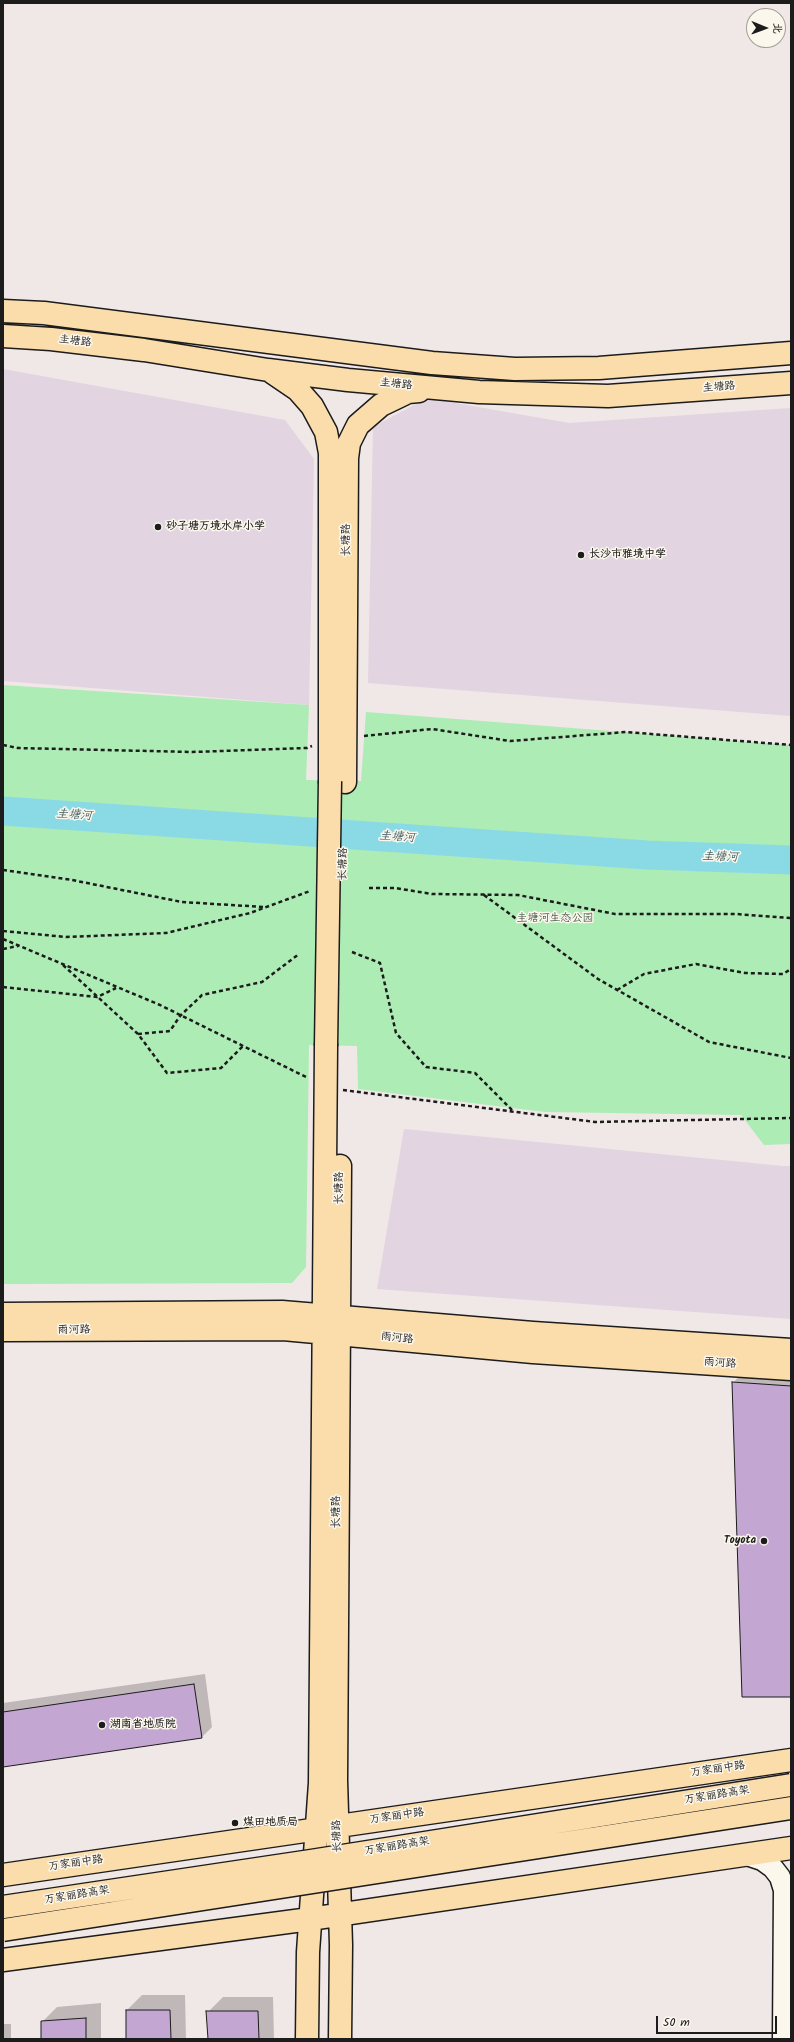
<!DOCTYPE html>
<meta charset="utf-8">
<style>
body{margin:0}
#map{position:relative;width:794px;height:2042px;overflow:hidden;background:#f0e7e7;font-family:Kalam,"LXGW WenKai TC",sans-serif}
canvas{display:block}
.frame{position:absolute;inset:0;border:4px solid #1c1c1c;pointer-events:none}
.north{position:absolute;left:746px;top:8px;width:40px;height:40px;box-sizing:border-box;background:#fbf7ec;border:1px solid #a29f99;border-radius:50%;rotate:91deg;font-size:11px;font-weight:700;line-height:16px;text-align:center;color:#1c1c1c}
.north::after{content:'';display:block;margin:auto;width:14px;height:18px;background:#1c1c1c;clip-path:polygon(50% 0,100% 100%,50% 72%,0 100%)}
.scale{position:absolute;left:656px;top:2016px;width:121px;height:18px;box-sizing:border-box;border:2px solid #1c1c1c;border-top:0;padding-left:5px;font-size:12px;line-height:14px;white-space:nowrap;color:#1c1c1c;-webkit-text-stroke:3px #fbf7ec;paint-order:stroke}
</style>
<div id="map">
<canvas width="794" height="2042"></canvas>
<div class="frame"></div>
<div class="north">北</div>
<div class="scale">50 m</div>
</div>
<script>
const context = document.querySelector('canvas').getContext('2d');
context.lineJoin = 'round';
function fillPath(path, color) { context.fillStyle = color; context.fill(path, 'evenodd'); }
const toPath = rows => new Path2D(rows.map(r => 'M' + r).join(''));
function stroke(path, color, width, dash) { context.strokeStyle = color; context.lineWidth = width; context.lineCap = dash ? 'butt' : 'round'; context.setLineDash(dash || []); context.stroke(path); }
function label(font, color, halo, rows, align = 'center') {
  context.font = font + ' Kalam,"LXGW WenKai TC",sans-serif'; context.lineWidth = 3; context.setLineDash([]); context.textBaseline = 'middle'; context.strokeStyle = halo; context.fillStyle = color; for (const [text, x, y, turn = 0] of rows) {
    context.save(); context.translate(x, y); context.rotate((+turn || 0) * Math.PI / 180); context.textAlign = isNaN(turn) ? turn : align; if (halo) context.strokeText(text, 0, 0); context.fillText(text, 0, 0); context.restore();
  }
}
fillPath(toPath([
 [3,369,285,420,314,459,309,705,3,681],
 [427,398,569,423,791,408,791,716,368,683,373,427],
 [404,1129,783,1166,791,1166,791,1319,377,1289]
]), '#e2d4e1');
fillPath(toPath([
 [3,685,309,705,306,780,361,781,366,712,791,745,791,1144,764,1145,741,1115,545,1112,358,1089,357,1046,309,1045,306,1267,292,1283,3,1284]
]), '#adecb4');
fillPath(toPath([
 [743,1372,791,1375,791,1696,733,1383],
 [205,1674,212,1727,202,1737,3,1766,3,1703],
 [142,1995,185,1995,186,2039,127,2039,127,2010],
 [223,1997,273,1997,274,2039,209,2039,208,2012],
 [101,2003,101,2039,42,2039,42,2022,57,2007],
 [3,2024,11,2024,11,2039,3,2039]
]), '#0003');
stroke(toPath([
 [3,811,647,855,791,860]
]), '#8adae6', 29);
const building = toPath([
 [732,1382,791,1386,791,1697,742,1697,732,1382],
 [194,1684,202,1738,3,1767,3,1712,194,1684],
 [126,2010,170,2010,171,2039,126,2039,126,2010],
 [206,2011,258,2011,259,2039,208,2039,206,2011],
 [86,2018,86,2039,41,2039,41,2021,86,2018]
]);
fillPath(building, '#c3a6d2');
stroke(building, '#1c1c1c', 1);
const minor = toPath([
 [747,1855,762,1860,773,1868,780,1877,784,1890,783,2039]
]);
const major = toPath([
 [3,311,44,313,432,363,515,369,599,368,791,353],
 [3,336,51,339,144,350,268,370,348,380,479,392,608,396,791,383],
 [273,373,298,390,312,406,326,432,330,453,330,781],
 [345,782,347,458,349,443,358,425,381,405,408,392,419,391],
 [340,1166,336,1780,341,1945,340,2039],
 [3,1314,282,1312,533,1333,791,1350],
 [3,1330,283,1329,533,1352,791,1369],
 [3,1875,791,1760],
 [3,1960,310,1919,791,1848],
 [307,2039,308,1952,320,1783,326,1046]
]);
stroke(minor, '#1c1c1c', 23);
stroke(major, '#1c1c1c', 25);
stroke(toPath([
 [364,736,432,729,510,741,626,732,791,745],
 [3,745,18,748,192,752,307,748,312,746],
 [3,870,72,880,182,902,264,907],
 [369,888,395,888,432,894,518,895,615,914,736,914,791,918],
 [484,895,598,979,709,1042,791,1058],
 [3,931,66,937,166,933,250,913,310,891],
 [3,939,160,1005,306,1077],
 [3,949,18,946],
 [352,952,380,963,396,1033,426,1067,475,1073,514,1112],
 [63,965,138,1034,167,1073,221,1068,243,1046],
 [3,987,97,997,116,988],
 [617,990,644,974,696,964,745,973,783,974,791,969],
 [138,1034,170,1031,180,1016,202,995,262,982,299,954],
 [343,1090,595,1122,791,1118]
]), '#1c1c1c', 2.5, [4, 3]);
stroke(minor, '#fbf7ec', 20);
stroke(major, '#fbddab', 22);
const majorBridge = toPath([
 [326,1046,330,781]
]);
const highwayBridge = toPath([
 [3,1907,311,1861,791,1785],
 [3,1930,791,1808]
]);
stroke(majorBridge, '#1c1c1c', 25, []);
stroke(highwayBridge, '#1c1c1c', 25, []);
stroke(majorBridge, '#fbddab', 22);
stroke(highwayBridge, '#fbddab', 22);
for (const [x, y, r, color] of [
 [158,527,4,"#1c1c1c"],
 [581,555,4,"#1c1c1c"],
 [764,1541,4,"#1c1c1c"],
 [102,1725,4,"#1c1c1c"],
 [235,1823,4,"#1c1c1c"]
]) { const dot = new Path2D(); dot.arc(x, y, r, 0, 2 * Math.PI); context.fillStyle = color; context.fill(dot); stroke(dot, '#fbf7ec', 1.5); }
label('11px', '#1c1c1c', '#fbf7ec', [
 ["圭塘路",75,342,7],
 ["圭塘路",396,385,6],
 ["圭塘路",719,388,-4],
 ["长塘路",347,540,-90],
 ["长塘路",344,864,-89],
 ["长塘路",340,1188,-90],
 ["雨河路",74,1331,-1],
 ["雨河路",397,1339,6],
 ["雨河路",720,1364,4],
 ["长塘路",337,1512,-90],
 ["万家丽中路",718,1770,-8],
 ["万家丽路高架",717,1796,-9],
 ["万家丽中路",397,1817,-8],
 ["长塘路",338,1836,-92],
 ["万家丽路高架",397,1847,-9],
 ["万家丽中路",76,1864,-8],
 ["万家丽路高架",77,1896,-9]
]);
label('bold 11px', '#1c1c1c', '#fbf7ec', [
 ["砂子塘万境水岸小学",166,527],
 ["长沙市雅境中学",589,555],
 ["Toyota",756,1541,"right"],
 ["湖南省地质院",110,1725],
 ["煤田地质局",243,1823]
], 'left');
label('11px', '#485a4a', '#fbf7ec', [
 ["圭塘河生态公园",555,919]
]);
label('italic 12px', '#425e63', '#fbf7ec', [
 ["圭塘河",74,816,4],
 ["圭塘河",397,838,4],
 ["圭塘河",720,858,2]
]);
</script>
